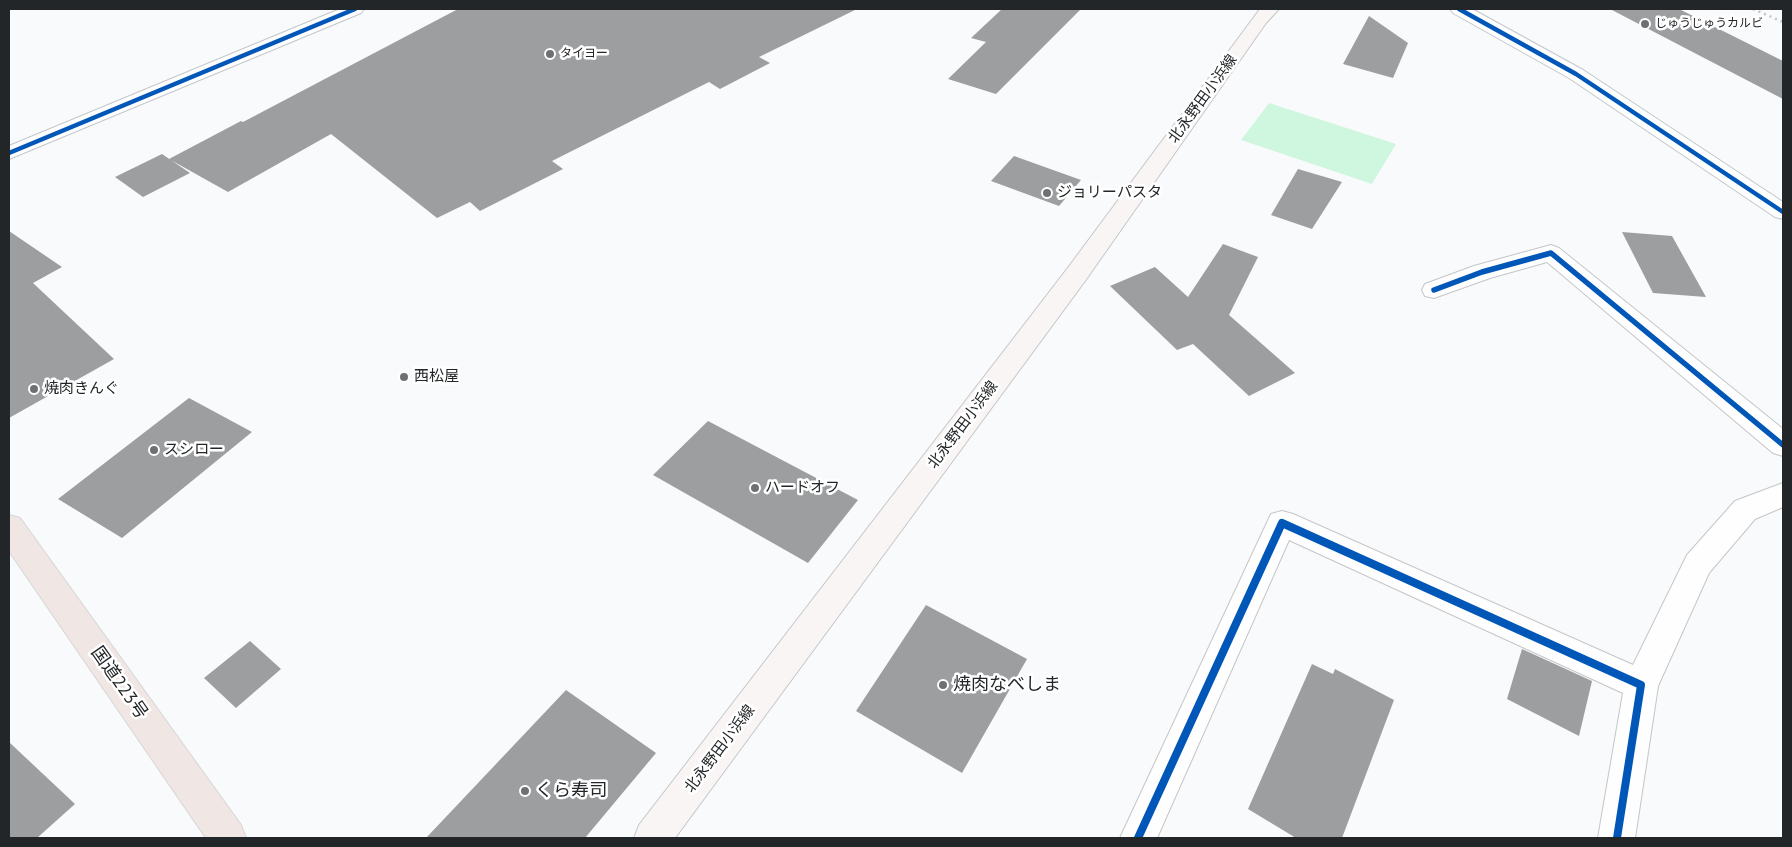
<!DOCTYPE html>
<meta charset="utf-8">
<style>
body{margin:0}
#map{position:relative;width:1792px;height:847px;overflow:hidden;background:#f8fafc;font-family:"PT Sans",sans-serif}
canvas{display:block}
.frame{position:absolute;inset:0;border:10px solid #232628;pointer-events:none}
</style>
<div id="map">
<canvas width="1792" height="847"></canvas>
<div class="frame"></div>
</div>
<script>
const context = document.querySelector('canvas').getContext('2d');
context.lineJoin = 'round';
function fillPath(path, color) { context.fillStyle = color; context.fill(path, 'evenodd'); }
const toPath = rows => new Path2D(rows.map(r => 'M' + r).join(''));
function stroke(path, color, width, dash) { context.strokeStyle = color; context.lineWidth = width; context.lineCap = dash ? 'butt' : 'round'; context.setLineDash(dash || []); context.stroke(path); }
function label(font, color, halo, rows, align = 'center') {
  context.font = font + ' "PT Sans","Noto Sans JP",sans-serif'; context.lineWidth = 5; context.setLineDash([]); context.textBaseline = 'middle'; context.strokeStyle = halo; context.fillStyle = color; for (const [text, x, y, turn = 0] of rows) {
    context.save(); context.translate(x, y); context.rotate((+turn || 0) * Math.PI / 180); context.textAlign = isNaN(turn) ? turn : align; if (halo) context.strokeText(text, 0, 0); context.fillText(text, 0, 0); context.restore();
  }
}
fillPath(toPath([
 [1269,103,1396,144,1372,184,1241,140]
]), '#cff7df');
fillPath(toPath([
 [458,9,857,9,759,57,770,63,720,89,709,82,552,161,563,169,480,211,470,202,437,218,331,134,228,192,169,159,241,121,243,122],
 [1002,9,1081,9,996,94,948,79,986,42,971,38],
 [1610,9,1679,9,1783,61,1783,99],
 [1369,16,1408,43,1393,78,1343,64],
 [162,154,190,173,143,197,115,177],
 [1014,156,1081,180,1059,206,991,181],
 [1298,169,1342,182,1312,229,1271,215],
 [9,231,62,267,33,283,114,359,9,418],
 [1622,232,1672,236,1706,297,1653,293],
 [1223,244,1258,257,1229,315,1295,373,1249,396,1193,344,1177,350,1110,286,1155,267,1188,297],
 [189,398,252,432,122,538,58,499],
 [708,421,858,500,808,563,653,475],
 [926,605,1027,659,962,773,856,711],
 [250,641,281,669,236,708,204,678],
 [1522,649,1592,681,1579,736,1507,699],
 [1312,664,1333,674,1335,669,1394,700,1342,838,1296,838,1248,809],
 [566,690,656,753,585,838,426,838],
 [9,742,75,804,37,838,9,838]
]), '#9d9ea0');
const minor = toPath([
 [340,9,364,9,361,13,9,159,9,146,340,9],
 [1551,245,1559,248,1783,429,1783,456,1773,453,1547,262,1490,278,1434,298,1425,296,1422,290,1425,284,1474,266,1551,245],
 [1783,483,1783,507,1755,519,1709,573,1658,686,1635,838,1598,838,1623,693,1289,540,1157,838,1120,838,1271,514,1282,511,1293,514,1633,665,1687,555,1735,501,1783,483]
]);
const tertiary = toPath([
 [1450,9,1472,9,1583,70,1783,202,1783,219,1775,217,1569,78,1453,13,1450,9]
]);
const secondary = toPath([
 [1260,9,1279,9,1266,23,1085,281,675,838,634,838,639,825,1067,269,1260,9]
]);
const trunk = toPath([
 [9,515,20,518,241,825,246,838,206,838,9,551,9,515]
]);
stroke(minor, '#c4c6c8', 2);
stroke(tertiary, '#c4c6c8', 2);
stroke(secondary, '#c4c6c8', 2);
stroke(trunk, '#d5d6d7', 2);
fillPath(minor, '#fefeff');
fillPath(tertiary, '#fefeff');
fillPath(secondary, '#f9f5f4');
fillPath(trunk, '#f0e6e4');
stroke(toPath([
 [1753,9,1783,22]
]), '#c2c3c3', 2.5, [2, 4]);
stroke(toPath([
 [1459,9,1576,74,1783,212],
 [9,153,355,9]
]), '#0057b8', 4.5);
stroke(toPath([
 [1434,290,1482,272,1551,253,1783,445]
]), '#0057b8', 5.5);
stroke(toPath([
 [1138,838,1282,523,1641,685,1617,838]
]), '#0057b8', 8);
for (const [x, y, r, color] of [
 [1645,24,5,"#6e7072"],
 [550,54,5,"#6e7072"],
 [1047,193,5,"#6e7072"],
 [404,377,5,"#6e7072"],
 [34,389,5,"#6e7072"],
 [154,450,5,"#6e7072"],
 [755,488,5,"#6e7072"],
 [943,685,5,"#6e7072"],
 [525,791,5,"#6e7072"]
]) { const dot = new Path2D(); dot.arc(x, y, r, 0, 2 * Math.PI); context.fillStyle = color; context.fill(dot); stroke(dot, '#fff', 2); }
label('12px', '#232628', '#fff', [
 ["じゅうじゅうカルビ",1655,24],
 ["タイヨー",560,54]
], 'left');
label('15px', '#232628', '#fff', [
 ["北永野田小浜線",1203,99,-54],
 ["北永野田小浜線",963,425,-53],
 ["北永野田小浜線",720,749,-53]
]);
label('15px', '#232628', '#fff', [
 ["ジョリーパスタ",1057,193],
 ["西松屋",414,377],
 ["焼肉きんぐ",44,389],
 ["スシロー",164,450],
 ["ハードオフ",765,488]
], 'left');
label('18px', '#232628', '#fff', [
 ["国道223号",119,683,55]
]);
label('18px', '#232628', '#fff', [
 ["焼肉なべしま",953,685],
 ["くら寿司",535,791]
], 'left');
</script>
